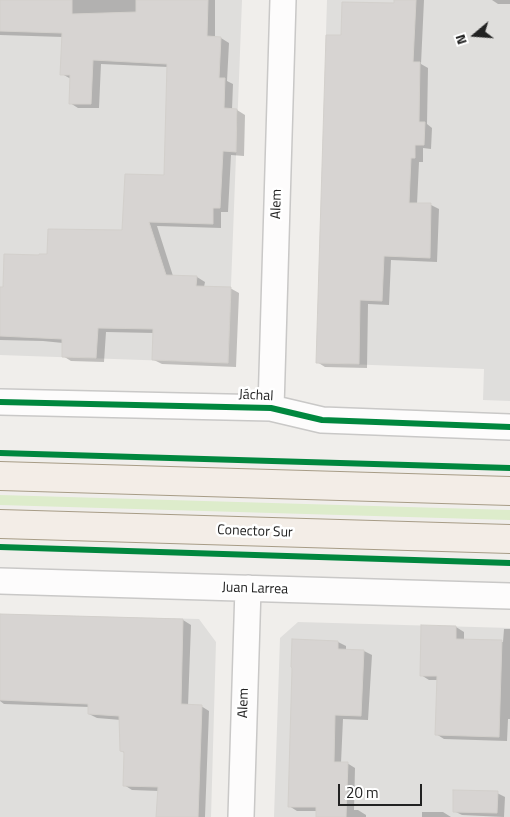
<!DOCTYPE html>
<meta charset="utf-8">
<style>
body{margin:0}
#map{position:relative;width:510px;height:817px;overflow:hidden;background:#f0eeeb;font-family:"Titillium Web",sans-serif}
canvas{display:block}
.north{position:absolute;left:450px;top:10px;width:50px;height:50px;-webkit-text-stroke:4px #fff;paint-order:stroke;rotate:252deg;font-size:14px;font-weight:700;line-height:20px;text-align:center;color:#222}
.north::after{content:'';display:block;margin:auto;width:18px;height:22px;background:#222;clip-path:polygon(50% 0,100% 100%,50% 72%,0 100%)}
.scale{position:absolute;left:338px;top:784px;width:84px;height:22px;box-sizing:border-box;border:2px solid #222;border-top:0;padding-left:6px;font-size:15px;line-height:18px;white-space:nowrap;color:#222;-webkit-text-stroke:4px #fff;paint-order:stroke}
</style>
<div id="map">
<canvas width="510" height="817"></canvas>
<div class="north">N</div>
<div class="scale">20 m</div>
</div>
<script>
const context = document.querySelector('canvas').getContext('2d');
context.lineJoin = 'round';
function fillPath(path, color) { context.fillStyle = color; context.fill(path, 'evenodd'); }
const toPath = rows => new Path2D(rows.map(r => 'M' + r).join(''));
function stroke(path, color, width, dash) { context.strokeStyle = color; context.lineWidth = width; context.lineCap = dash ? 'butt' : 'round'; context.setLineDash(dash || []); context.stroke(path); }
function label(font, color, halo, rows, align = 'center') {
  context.font = font + ' "Titillium Web",sans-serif'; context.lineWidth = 5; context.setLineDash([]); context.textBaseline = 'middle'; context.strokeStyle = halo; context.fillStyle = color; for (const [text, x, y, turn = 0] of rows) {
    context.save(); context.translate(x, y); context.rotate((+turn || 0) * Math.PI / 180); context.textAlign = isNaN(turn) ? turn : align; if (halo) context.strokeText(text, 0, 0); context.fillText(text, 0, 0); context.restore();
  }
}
fillPath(toPath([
 [0,0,242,0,228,363,0,355],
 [327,0,510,0,510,401,483,400,484,369,316,363],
 [0,614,199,619,216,642,211,817,0,817],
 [298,622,510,628,510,817,274,817,280,638]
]), '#dfdedc');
fillPath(toPath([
 [0,495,510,510,510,520,0,505]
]), '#ddeccb');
fillPath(toPath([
 [0,0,215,0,215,38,221,38,229,43,227,81,233,84,232,110,237,110,245,115,244,156,231,155,228,212,221,212,221,228,157,226,173,276,197,277,205,282,204,287,230,288,239,293,236,367,162,364,154,360,154,333,106,332,104,362,71,361,63,356,63,343,43,341,0,340,0,288,4,288,48,255,123,231,165,177,168,67,101,64,99,108,78,108,70,103,71,79,62,74,63,37,0,35],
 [395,0,424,0,421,64,428,68,427,124,432,128,431,149,423,148,423,162,419,162,417,204,431,205,439,209,437,262,391,260,389,305,368,304,367,368,325,367,317,362,343,36,395,5],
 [492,0,510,0,510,4,498,4],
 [0,615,183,620,191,625,188,706,201,706,209,711,205,817,158,817,159,791,132,790,124,785,125,753,121,751,121,720,97,718,89,714,89,707,4,704,0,701],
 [422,627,456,627,464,632,464,641,503,642,504,629,510,629,510,719,508,719,507,741,444,739,436,734,438,680,429,680,421,675],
 [338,642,346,646,346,651,364,651,372,655,368,720,343,719,341,763,347,763,355,768,354,810,358,810,366,815,366,817,317,817,317,811,297,811,289,806],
 [497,793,505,797,504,817,462,815,454,811],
 [422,812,443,812,451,817,422,817]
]), '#0003');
const building = toPath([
 [0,0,72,0,72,14,136,12,136,0,208,0,207,36,221,37,219,78,225,78,224,108,237,109,236,152,223,151,220,208,213,208,213,224,149,222,166,275,197,276,196,286,231,287,228,363,152,360,153,329,98,328,96,358,62,357,62,339,0,336,0,287,3,287,4,254,39,255,39,254,47,254,48,229,122,230,125,174,164,175,167,64,93,60,91,104,69,104,70,75,60,75,62,33,0,31,0,0],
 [394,0,416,0,413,62,420,62,419,122,425,122,424,145,415,145,415,158,411,158,409,203,431,203,430,258,384,256,382,301,360,300,359,364,316,363,326,35,341,35,342,2,394,3,394,0],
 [0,614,183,619,181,704,202,705,198,817,156,817,158,787,123,786,124,752,120,751,119,716,88,714,88,704,0,700,0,614],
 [421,625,456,626,456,639,502,640,499,737,435,735,437,676,420,676,421,625],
 [292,639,338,641,338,649,364,650,361,716,335,715,334,762,348,762,346,817,316,817,316,807,288,807,292,668,291,667,292,639],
 [453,790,498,791,497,813,453,812,453,790]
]);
fillPath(building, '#d7d4d2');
stroke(building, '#d3d0cc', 1);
const minor = toPath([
 [0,402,271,408,322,420,510,427],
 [271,408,283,0],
 [0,581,510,596],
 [241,817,248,588]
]);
const primary = toPath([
 [0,476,510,491],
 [0,524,510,539]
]);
stroke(minor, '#c9c8c7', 28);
stroke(primary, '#a79c86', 30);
stroke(minor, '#fdfcfc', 25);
stroke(primary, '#f3ede7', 28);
stroke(toPath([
 [0,402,271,408,322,420,510,427],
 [0,453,510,468],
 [0,547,510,563]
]), '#00873e', 6);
label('14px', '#222', '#fff', [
 ["Alem",277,204,-88],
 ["Jáchal",256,396,3],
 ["Conector Sur",255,532,2],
 ["Juan Larrea",255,589,2],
 ["Alem",244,703,-88]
]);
</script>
